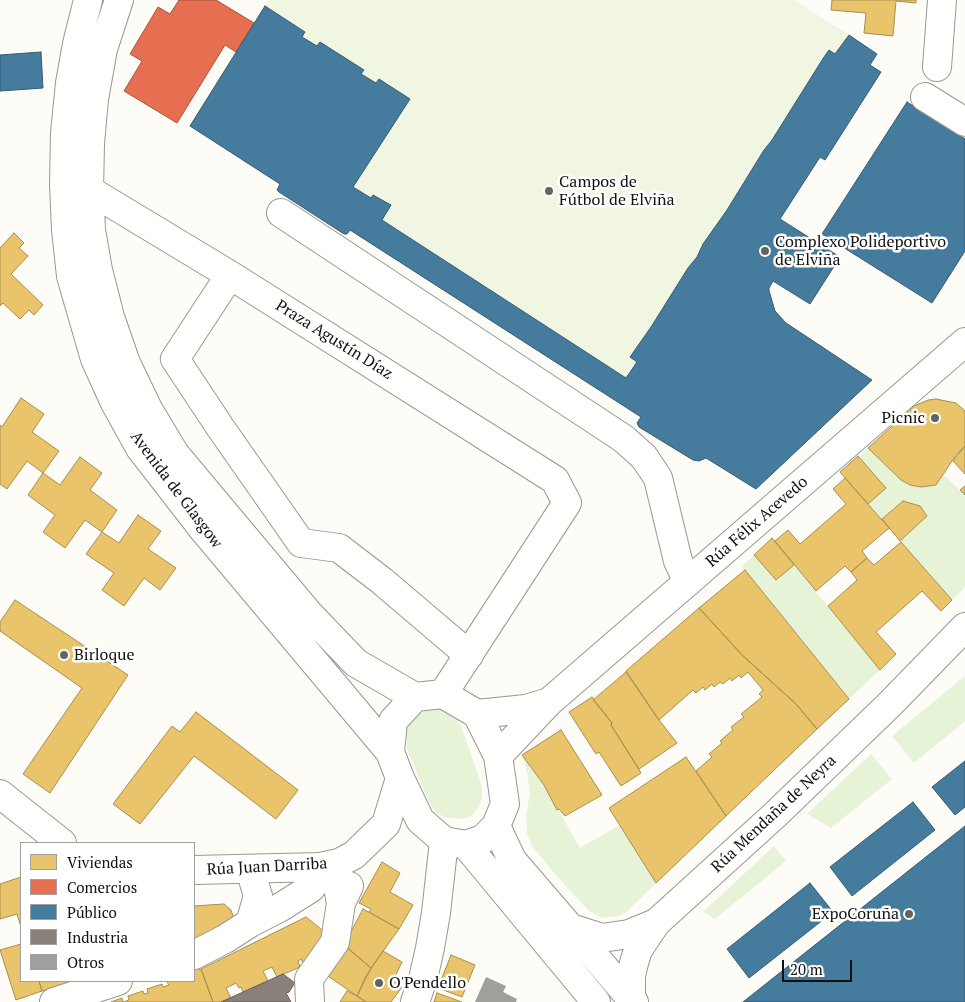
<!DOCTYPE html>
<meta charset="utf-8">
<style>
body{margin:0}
#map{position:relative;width:965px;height:1002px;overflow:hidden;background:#fdfcf7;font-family:"PT Serif",serif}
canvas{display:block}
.legend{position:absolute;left:20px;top:842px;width:175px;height:140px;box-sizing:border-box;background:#fff;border:1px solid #a0a0a0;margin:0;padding:6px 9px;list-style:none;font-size:15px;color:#111}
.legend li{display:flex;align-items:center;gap:10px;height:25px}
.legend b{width:25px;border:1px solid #a0a0a0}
.scale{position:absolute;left:782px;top:960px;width:70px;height:22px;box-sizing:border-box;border:2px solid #111;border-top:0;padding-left:6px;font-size:15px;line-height:18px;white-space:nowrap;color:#111;-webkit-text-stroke:4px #fff;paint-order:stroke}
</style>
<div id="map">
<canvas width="965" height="1002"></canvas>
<ul class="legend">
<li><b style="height:14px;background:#e9c46a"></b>Viviendas</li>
<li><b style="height:14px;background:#e76f51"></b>Comercios</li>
<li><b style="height:14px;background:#457b9d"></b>Público</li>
<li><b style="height:14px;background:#8a817c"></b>Industria</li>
<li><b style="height:14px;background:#a19f9c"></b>Otros</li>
</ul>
<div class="scale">20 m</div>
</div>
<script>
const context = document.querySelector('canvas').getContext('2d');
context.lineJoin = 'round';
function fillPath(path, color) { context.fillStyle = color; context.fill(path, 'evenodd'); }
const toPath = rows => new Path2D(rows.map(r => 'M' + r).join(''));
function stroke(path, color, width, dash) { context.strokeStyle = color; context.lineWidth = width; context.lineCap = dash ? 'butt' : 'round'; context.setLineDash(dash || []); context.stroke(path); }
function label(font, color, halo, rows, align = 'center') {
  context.font = font + ' "PT Serif",serif'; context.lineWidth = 5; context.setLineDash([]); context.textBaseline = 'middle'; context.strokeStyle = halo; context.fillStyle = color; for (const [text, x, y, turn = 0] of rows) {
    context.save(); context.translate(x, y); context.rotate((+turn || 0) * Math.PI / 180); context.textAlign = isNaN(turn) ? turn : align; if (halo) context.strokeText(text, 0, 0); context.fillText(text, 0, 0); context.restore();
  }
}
fillPath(toPath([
 [868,448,901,480,910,485,921,487,936,485,944,475,965,495,965,587,952,600,868,504,886,488,859,457],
 [754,555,776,580,794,565,880,670,849,699,742,566],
 [965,676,965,721,914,763,892,736],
 [436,708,446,710,454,716,461,726,482,786,482,799,478,808,471,816,462,819,444,817,436,812,430,804,407,749,407,729,412,719,426,710],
 [871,754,892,779,831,828,807,814],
 [522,755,544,785,580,848,620,825,656,883,626,912,619,916,602,918,589,911,555,874,533,847,527,834,526,816,530,793,527,771],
 [774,846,786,861,715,919,703,912]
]), '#e7f3d7');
fillPath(toPath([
 [269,0,794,0,849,35,835,54,829,51,824,57,772,140,764,150,727,210,703,244,697,257,688,268,651,327,630,357,637,362,626,378,382,220,390,205,373,195,371,198,353,187,379,79,376,83,361,74,364,70,320,42,317,46,302,37,305,32,265,6]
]), '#f0f6e1');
const homes = toPath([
 [832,0,916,0,916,3,896,1,893,36,864,33,866,13,831,10,832,0],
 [14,233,24,243,19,248,28,256,11,274,43,305,34,315,29,310,20,319,3,303,0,306,0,248,14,233],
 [21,398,44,414,32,432,59,451,43,473,27,461,7,489,0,484,0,425,2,427,21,398],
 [936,399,956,403,965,411,965,446,956,455,936,485,921,487,910,485,901,480,868,448,914,406,928,400,936,399],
 [965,446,965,474,953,461,965,446],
 [858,456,886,488,868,504,840,472,858,456],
 [80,457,102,473,90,490,117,510,102,532,85,520,65,548,43,532,55,515,28,495,43,473,60,485,80,457],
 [845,478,889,528,862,551,867,558,851,572,845,566,816,591,775,541,788,530,800,544,846,504,833,489,845,478],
 [965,486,965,495,960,490,965,486],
 [903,501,920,506,927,516,900,541,882,519,903,501],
 [138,515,161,531,148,549,176,568,160,590,144,578,124,606,102,590,114,573,86,554,102,532,119,543,138,515],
 [772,538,794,565,776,580,754,555,772,538],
 [901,542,952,600,941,611,922,591,876,632,896,654,880,670,828,606,857,580,851,572,867,558,874,565,901,542],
 [745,570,849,699,817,729,796,704,742,655,699,608,745,570],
 [15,600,128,675,50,793,23,774,82,688,0,631,0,622,15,600],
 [699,608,742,655,796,704,817,729,726,816,696,771,712,757,709,754,722,743,720,741,733,730,731,727,744,717,741,714,762,697,759,694,763,690,748,672,741,678,739,675,732,681,730,678,723,684,720,682,714,687,712,684,705,690,703,687,696,693,693,690,659,720,626,671,699,608],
 [626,672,656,716,677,743,639,769,611,725,612,723,593,700,626,672],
 [592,697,612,723,611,725,641,773,621,786,599,752,596,754,569,712,592,697],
 [196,712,298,790,276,819,194,756,140,824,113,804,172,726,180,732,196,712],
 [561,730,602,795,565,816,559,809,557,810,544,785,522,755,561,730],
 [686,757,726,816,656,883,609,808,686,757],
 [382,862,400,873,390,892,413,905,399,929,369,912,371,909,359,903,382,862],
 [21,877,21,927,17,914,0,919,0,884,21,877],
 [224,904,231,910,234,919,194,941,194,906,224,904],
 [363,909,399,929,371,968,344,945,363,909],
 [306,917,326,933,304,965,301,959,298,961,300,967,277,977,272,967,263,971,268,981,243,992,241,987,239,988,236,983,226,988,231,998,221,1002,213,1002,201,969,306,917],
 [21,944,21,981,39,981,42,991,16,1000,0,950,21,944],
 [344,945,371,968,357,996,322,972,344,945],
 [383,951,402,962,393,981,402,987,391,1002,366,1002,357,996,366,976,383,951],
 [451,955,475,965,462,997,438,988,451,955],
 [198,967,199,970,201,969,213,1002,111,1002,122,998,123,1002,129,1000,128,996,143,991,144,994,148,993,147,989,162,984,163,987,169,985,167,982,170,981,194,981,194,969,198,967],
 [39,981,74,981,42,991,39,981],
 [347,991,357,996,366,1002,340,1002,347,991],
 [437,993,462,1002,434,1002,437,993]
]);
fillPath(homes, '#e9c46a');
stroke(homes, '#a88e4f', 1);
const shops = toPath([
 [179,0,216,0,254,23,236,52,225,45,177,123,124,91,142,61,130,54,158,7,170,14,179,0]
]);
fillPath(shops, '#e76f51');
stroke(shops, '#a7533e', 1);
const public = toPath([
 [265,6,305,32,302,37,317,46,320,42,364,70,361,74,376,83,379,79,410,99,353,187,371,198,373,195,391,205,382,220,626,378,637,362,630,357,651,327,688,268,697,257,703,244,727,210,764,150,772,140,824,57,829,50,835,54,849,35,877,54,870,65,881,72,825,160,820,157,780,219,840,257,810,304,773,281,769,288,769,291,775,311,786,323,872,380,756,489,706,458,699,461,693,460,639,427,637,423,641,417,350,230,347,234,344,234,279,192,277,190,280,184,190,126,265,6],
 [41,52,43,88,0,91,0,55,41,52],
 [907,102,965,139,965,251,932,303,822,234,907,102],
 [965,761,965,807,955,815,932,787,965,761],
 [913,802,935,830,852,896,830,867,913,802],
 [965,826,965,1002,743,1002,965,826],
 [810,883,833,912,749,978,727,949,810,883]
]);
fillPath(public, '#457b9d');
stroke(public, '#355b73', 1);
const industry = toPath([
 [283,974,295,983,289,992,286,993,291,1002,221,1002,283,974]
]);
fillPath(industry, '#8a817c');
stroke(industry, '#665f5c', 1);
fillPath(toPath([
 [486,977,506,986,503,992,517,999,516,1002,475,1002]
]), '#a19f9c');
const minor = toPath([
 [88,0,77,44,70,83,65,133,64,184,66,230,71,276,95,359,115,403,140,448,202,528,390,752],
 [119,0,103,49,94,99,90,144,89,190,91,230,98,270,110,317,126,363,148,409,175,454,309,614,356,663,415,697],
 [937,67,942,0],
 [925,97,965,122],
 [89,190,230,275,555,480,567,503,443,694],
 [281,213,624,439,644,457,658,478,678,561,688,582],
 [230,275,175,359,220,427,301,543,339,548,382,581,469,655],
 [443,694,477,714,498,756,501,776,505,804,496,826,483,839,466,845,444,841,420,820,400,778,390,752,393,721,415,697,443,694],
 [477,714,526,709,549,702],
 [498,756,549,702,965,342],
 [0,794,62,843],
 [496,826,512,860,634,1002],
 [466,845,596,1002],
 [194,870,320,867,339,863,354,855,386,824,400,778],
 [250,923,258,896,250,869],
 [571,928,602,938,629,934,656,923],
 [194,955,225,939,250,923,281,907,311,888,317,879,320,867,337,883,341,903],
 [631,998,631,976,634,963,638,950,656,923,776,814,890,704,965,627],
 [54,1002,118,981],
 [310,1002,309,979,335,942,341,903,349,886],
 [415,1002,423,979,430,948,436,913,444,841]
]);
stroke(minor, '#979795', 30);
stroke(minor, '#fffffe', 28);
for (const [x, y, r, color] of [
 [549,191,5,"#646362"],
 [765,251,5,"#646362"],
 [935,418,5,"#646362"],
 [64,655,5,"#646362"],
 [909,914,5,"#646362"],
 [379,983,5,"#646362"]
]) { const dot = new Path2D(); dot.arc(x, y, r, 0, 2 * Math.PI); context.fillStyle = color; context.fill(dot); stroke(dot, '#fff', 2); }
label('16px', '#111', '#fff', [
 ["Campos de",559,182],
 ["Fútbol de Elviña",559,200],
 ["Complexo Polideportivo",775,242],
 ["de Elviña",775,260],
 ["Picnic",925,418,"right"],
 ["Birloque",74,655],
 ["ExpoCoruña",899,914,"right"],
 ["O'Pendello",389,983]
], 'left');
label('16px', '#111', '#fff', [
 ["Praza Agustín Díaz",334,340,32],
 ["Avenida de Glasgow",176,490,53],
 ["Rúa Félix Acevedo",757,522,-41],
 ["Rúa Mendaña de Neyra",774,814,-43],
 ["Rúa Juan Darriba",267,867,-3]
]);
</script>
